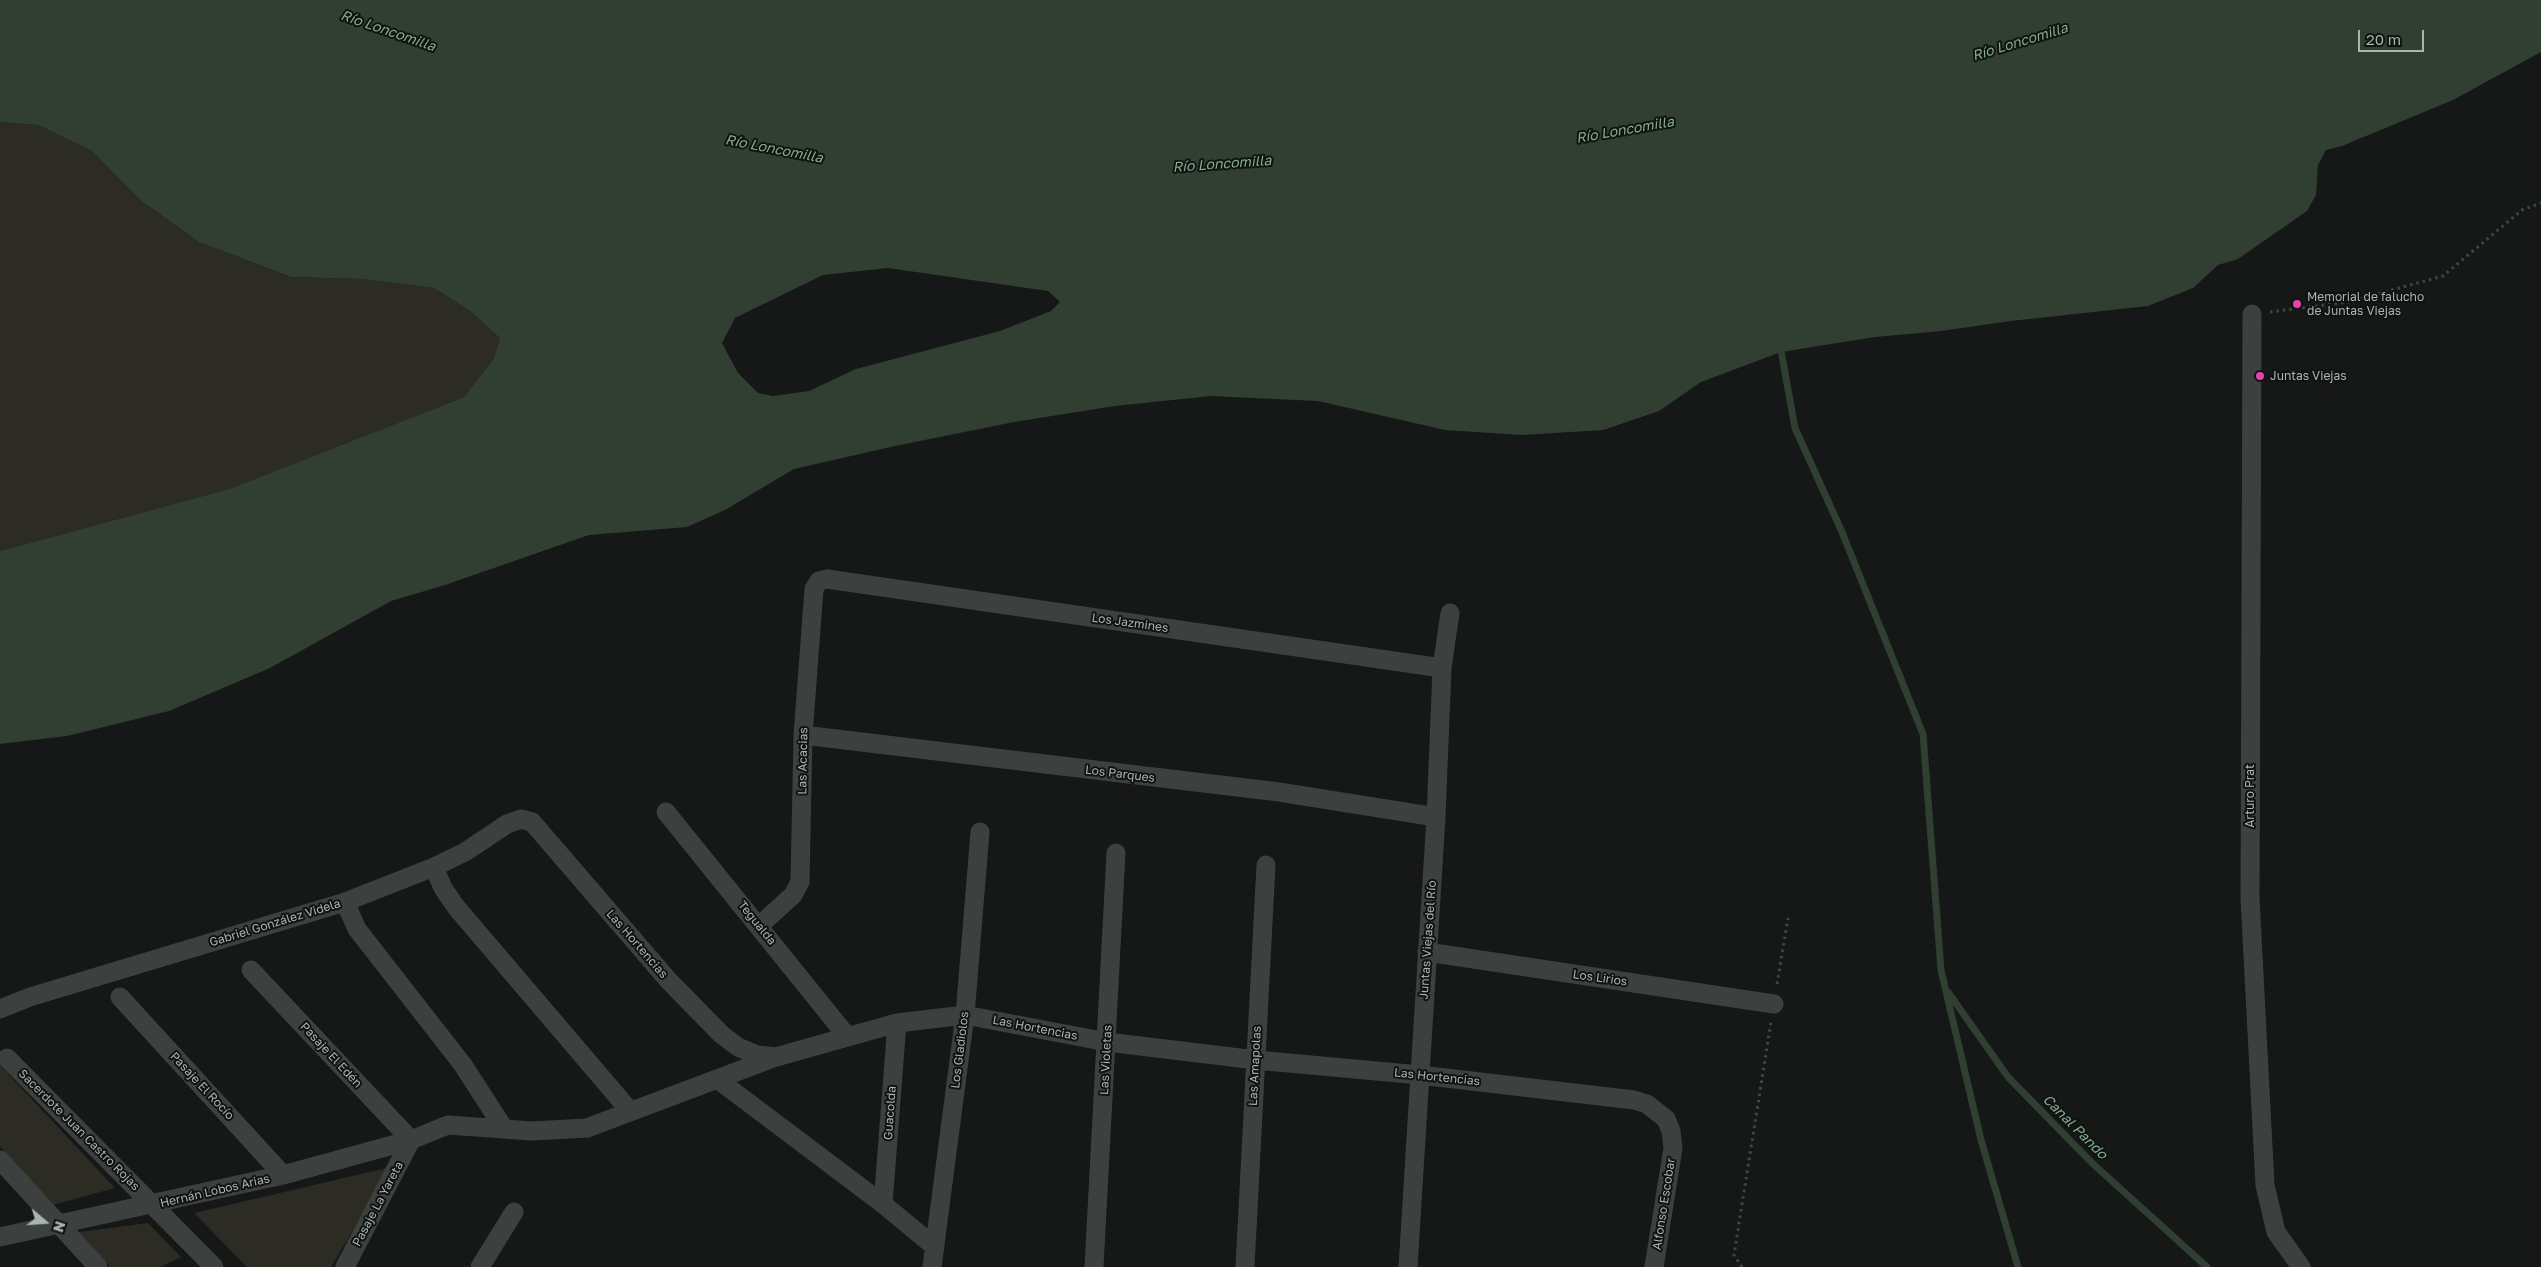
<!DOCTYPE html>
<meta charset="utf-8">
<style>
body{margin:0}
#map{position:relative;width:2541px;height:1267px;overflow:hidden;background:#161717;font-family:"Golos Text",sans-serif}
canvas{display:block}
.north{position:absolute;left:20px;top:1197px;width:50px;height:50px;-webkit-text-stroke:4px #111212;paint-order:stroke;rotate:108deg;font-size:14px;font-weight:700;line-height:20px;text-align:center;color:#a9b6ae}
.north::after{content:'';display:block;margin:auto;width:18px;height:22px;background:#a9b6ae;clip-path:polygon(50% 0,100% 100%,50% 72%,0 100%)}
.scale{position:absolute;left:2358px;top:30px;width:66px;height:22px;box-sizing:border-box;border:2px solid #a9b6ae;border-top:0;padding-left:6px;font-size:15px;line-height:18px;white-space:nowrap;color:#a9b6ae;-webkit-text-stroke:4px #111212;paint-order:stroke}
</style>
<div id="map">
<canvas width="2541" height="1267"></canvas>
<div class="north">N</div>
<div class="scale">20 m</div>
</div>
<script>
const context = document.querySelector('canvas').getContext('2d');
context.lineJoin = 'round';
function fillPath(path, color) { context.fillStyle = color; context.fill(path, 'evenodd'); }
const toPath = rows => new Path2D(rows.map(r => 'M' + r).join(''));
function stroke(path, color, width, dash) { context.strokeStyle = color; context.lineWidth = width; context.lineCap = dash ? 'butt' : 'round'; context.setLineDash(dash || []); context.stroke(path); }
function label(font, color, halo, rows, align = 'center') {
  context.font = font + ' "Golos Text",sans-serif'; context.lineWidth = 4; context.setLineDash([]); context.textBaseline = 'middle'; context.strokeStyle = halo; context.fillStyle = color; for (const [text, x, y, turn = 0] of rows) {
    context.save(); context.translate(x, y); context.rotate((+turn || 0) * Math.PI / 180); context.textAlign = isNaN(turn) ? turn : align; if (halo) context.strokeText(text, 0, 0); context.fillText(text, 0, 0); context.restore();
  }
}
fillPath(toPath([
 [0,122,38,125,92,151,140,200,199,242,291,277,362,279,434,288,470,311,500,338,494,358,464,397,229,489,0,551],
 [0,1065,115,1188,53,1205,0,1147],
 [391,1167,331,1267,247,1267,194,1213],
 [148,1223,181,1257,161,1267,110,1267,79,1232]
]), '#2c2b24');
fillPath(toPath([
 [0,0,2541,0,2541,52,2453,100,2342,146,2326,150,2318,165,2316,195,2307,211,2238,259,2218,265,2193,288,2148,306,2011,321,1941,331,1875,337,1781,352,1701,382,1659,411,1603,430,1522,435,1445,430,1318,401,1211,396,1115,406,1014,422,895,446,794,469,725,510,687,527,589,535,445,585,391,601,270,668,169,711,67,736,0,744,0,551,229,489,464,397,494,358,500,338,470,311,434,288,362,279,291,277,199,242,140,200,92,151,38,125,0,122],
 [888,268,1048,291,1060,302,1051,311,1000,331,856,369,809,391,773,396,758,393,738,373,722,343,735,318,823,275]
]), '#303f32');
stroke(toPath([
 [1780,345,1795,428,1842,532,1923,734,1941,970,1981,1140,2018,1267],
 [1948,992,2008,1077,2092,1163,2207,1267]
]), '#303f32', 7);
stroke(toPath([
 [2270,312,2348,302,2443,276,2522,210,2541,203],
 [1777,984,1788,918],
 [1742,1267,1734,1255,1771,1022]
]), '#414843', 3, [2.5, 4]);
stroke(toPath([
 [2252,314,2250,898,2265,1185,2276,1232,2301,1267],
 [803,735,1279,792,1436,817],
 [666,812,846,1035],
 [434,867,443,888,456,907,630,1111],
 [345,902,357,929,463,1065,503,1127],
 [759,926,793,895,800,882,803,735,814,589,819,581,827,579,1442,668],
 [1427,952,1774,1004],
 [251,970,411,1140,345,1267],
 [120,997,283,1175],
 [0,1009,30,997,345,902,434,867,465,852,507,824,521,819,532,822,669,981,722,1035,738,1047,757,1055,776,1057,897,1023,965,1015,1107,1042,1256,1060,1420,1075,1634,1100,1647,1104,1666,1119,1671,1131,1673,1148,1654,1267],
 [7,1058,214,1267],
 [717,1079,883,1204,935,1247],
 [0,1160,98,1267],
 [883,1204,897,1023],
 [0,1237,283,1175,411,1140,448,1125,532,1131,587,1128,773,1058],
 [480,1267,514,1212],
 [932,1267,965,1015,980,832],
 [1094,1267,1116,853],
 [1245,1267,1266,865],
 [1408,1267,1436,817,1442,668,1450,613]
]), '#3c413f', 19);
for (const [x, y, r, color] of [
 [2297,304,5,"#e243ac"],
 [2260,376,5,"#e243ac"]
]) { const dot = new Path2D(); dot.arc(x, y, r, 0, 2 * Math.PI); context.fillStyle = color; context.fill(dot); stroke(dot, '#111212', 2); }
label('12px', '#a9b6ae', '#111212', [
 ["Memorial de falucho",2307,297],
 ["de Juntas Viejas",2307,311],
 ["Juntas Viejas",2270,376]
], 'left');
label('12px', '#a9b6ae', '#111212', [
 ["Los Jazmines",1130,623,8],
 ["Las Acacias",803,761,-89],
 ["Los Parques",1120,774,7],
 ["Arturo Prat",2250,796,-90],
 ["Gabriel González Videla",275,923,-17],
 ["Tegualda",757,923,51],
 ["Juntas Viejas del Río",1428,940,-86],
 ["Las Hortencias",637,944,49],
 ["Los Lirios",1600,978,8],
 ["Las Hortencias",1035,1028,11],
 ["Los Gladiolos",960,1050,-83],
 ["Pasaje El Edén",331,1055,47],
 ["Las Violetas",1106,1060,-87],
 ["Las Amapolas",1255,1066,-87],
 ["Las Hortencias",1437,1077,6],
 ["Pasaje El Rocío",202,1086,47],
 ["Guacolda",890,1113,-86],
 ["Sacerdote Juan Castro Rojas",79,1130,45],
 ["Hernán Lobos Arias",215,1191,-13],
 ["Pasaje La Yareta",378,1204,-62],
 ["Alfonso Escobar",1664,1204,-81]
]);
label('italic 14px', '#83ae89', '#111212', [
 ["Río Loncomilla",388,31,19],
 ["Río Loncomilla",2020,42,-17],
 ["Río Loncomilla",1625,130,-10],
 ["Río Loncomilla",774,149,11],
 ["Río Loncomilla",1222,164,-4],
 ["Canal Pando",2075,1127,45]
]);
</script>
